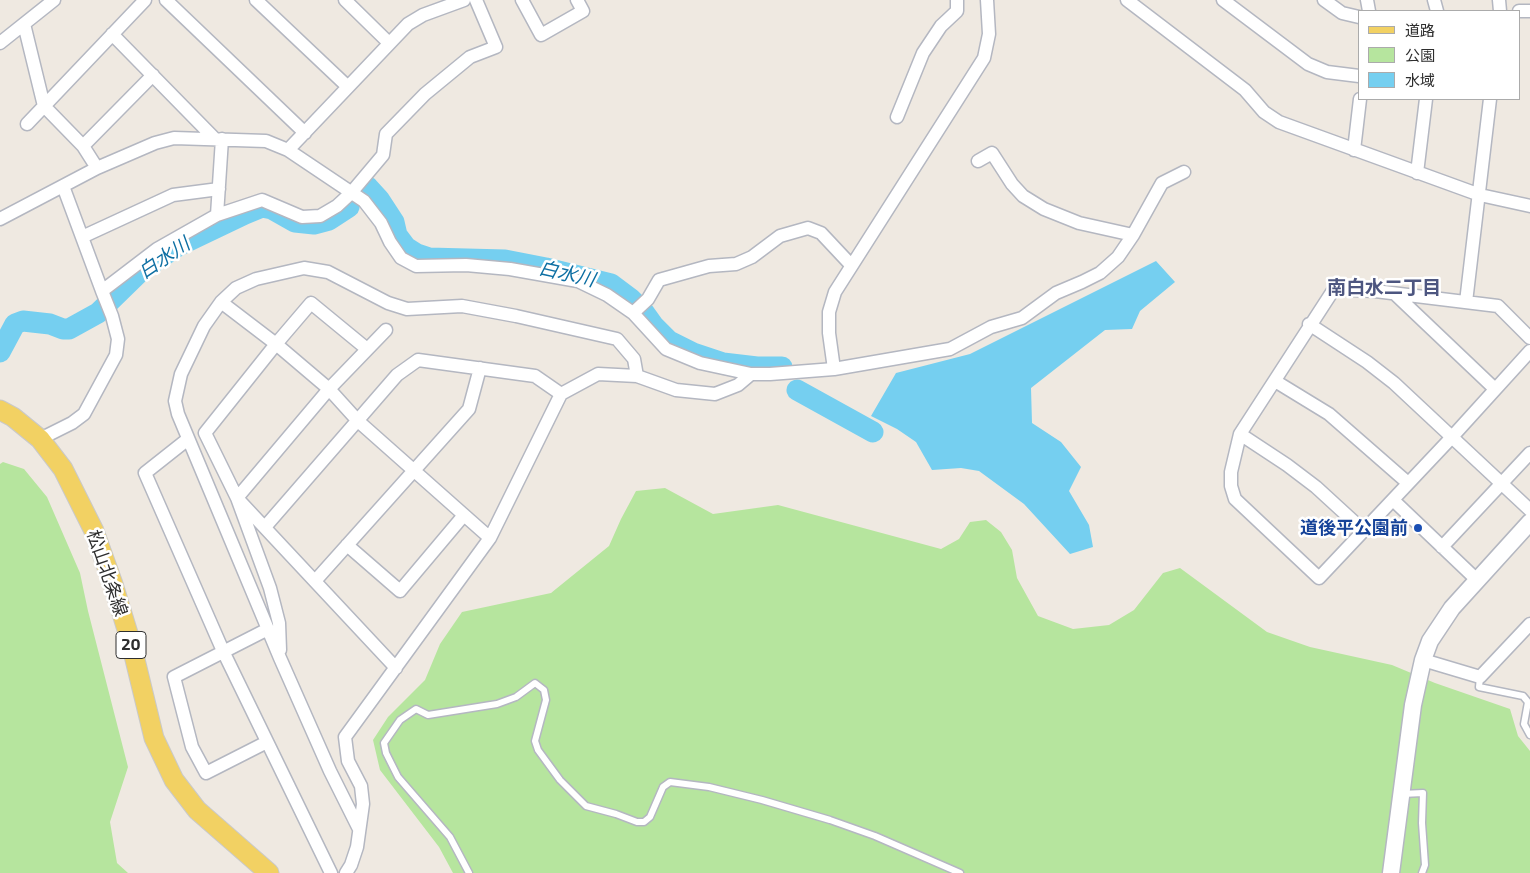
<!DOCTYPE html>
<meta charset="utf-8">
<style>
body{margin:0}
#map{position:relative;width:1530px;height:873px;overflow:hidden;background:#efe9e1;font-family:"Exo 2","Noto Sans JP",sans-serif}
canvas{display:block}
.legend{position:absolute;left:1358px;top:10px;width:162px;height:90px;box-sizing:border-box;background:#fff;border:1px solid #ababab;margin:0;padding:6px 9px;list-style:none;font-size:15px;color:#2e2e2e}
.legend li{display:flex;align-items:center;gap:10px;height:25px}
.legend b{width:25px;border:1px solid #ababab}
</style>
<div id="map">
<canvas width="1530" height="873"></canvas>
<ul class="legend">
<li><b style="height:6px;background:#f2d163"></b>道路</li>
<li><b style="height:14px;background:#b6e59e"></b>公園</li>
<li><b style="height:14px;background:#75cff0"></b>水域</li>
</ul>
</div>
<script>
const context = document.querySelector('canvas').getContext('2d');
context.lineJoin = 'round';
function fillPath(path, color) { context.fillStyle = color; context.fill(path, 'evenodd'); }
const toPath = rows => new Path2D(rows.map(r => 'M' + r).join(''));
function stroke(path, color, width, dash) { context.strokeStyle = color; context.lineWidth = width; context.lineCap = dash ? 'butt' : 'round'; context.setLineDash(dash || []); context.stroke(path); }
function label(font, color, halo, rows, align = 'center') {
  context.font = font + ' "Exo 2","Noto Sans JP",sans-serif'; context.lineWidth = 5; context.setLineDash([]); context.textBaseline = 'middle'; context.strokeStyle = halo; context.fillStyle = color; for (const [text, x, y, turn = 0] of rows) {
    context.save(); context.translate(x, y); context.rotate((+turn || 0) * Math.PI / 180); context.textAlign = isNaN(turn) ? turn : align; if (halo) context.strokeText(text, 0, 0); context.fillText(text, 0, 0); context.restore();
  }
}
fillPath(toPath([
 [3,462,24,469,47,497,80,573,88,611,128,767,110,822,117,863,128,873,0,873,0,464],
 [665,488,713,514,778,505,941,549,959,539,970,522,986,520,1001,532,1012,550,1017,578,1038,616,1073,629,1109,625,1134,610,1163,573,1180,568,1267,632,1310,647,1392,665,1435,683,1510,709,1518,736,1530,751,1530,873,453,873,439,847,380,770,373,740,388,717,425,680,440,644,462,612,551,593,609,546,621,519,636,491]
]), '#b6e59e');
fillPath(toPath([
 [1156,261,1175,282,1140,311,1132,329,1105,330,1031,388,1032,423,1061,442,1081,467,1069,491,1089,525,1093,547,1070,554,1024,504,979,471,961,468,932,470,916,442,897,429,871,416,896,373,970,354]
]), '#75cff0');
stroke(toPath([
 [364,192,368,187,379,199,394,222,397,235,406,247,417,254,429,258,505,260,546,268,611,284,631,299,644,312,654,326,669,341,693,353,723,363,757,367,782,367],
 [0,352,15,324,23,321,50,324,63,329,69,329,98,313,142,270,178,246,245,214,262,207,272,209,295,222,314,224,329,220,349,207],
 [797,390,873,432]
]), '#75cff0', 21);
const lane = toPath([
 [1480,677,1479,687,1523,696,1528,702,1524,724,1530,735],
 [1402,794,1423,793,1422,823,1425,865,1422,873],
 [469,873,450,837,398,777,386,753,384,743,400,720,416,709,428,715,497,704,516,697,535,683,544,690,546,700,535,741,538,750,560,780,586,806,616,814,637,822,644,822,650,817,663,787,670,782,709,787,762,800,830,820,875,836,960,873]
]);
const street = toPath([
 [166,0,305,133],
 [256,0,348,87],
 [345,0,389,43],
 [522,0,541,35,583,11,577,0],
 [1127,0,1245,90,1264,112,1279,122,1480,195,1530,206],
 [1223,0,1308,64,1327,72,1359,76],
 [1324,0,1342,13,1359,17],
 [1367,0,1369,11],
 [1434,0,1437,11],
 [1499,0,1500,11],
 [1519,11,1530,11],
 [24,24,44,106,83,146,97,168],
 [112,34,215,139],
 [0,43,54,0],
 [897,117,923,53,941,26,957,11,957,0],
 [27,124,145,0],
 [83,146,153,75],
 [288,150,408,24,423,15,464,0],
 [1354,150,1360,99],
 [978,161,992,153,1012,184,1023,196,1044,209,1079,223,1133,235],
 [1417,173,1426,99],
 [217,215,222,139],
 [0,219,97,168,155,143,174,138,266,141,288,150,364,201,381,223,390,242,401,258,416,266,466,265,510,269,578,281,607,295,633,313,666,349,700,363,751,374,770,374,834,369,950,349,991,327,1022,318,1056,293,1082,282,1100,273,1118,257,1133,235,1162,183,1184,172],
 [82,237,173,195,219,189],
 [102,291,157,249,217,215,262,200,302,217,320,216,337,206,351,193,383,155,386,134,425,94,470,57,496,47,476,0],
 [1395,294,1495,389],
 [221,302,276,344,329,389,358,421,490,538],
 [1466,302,1490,99],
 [633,313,648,299,659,280,709,266,736,264,752,257,780,236,808,228,821,233,851,265],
 [1309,324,1367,362,1394,383,1530,510],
 [386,330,329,389,237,498,396,668],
 [1530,338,1498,306,1375,291,1334,289,1240,434,1231,472,1231,486,1235,499,1319,578,1452,437,1530,351],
 [834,369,829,333,829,312,835,292,984,58,989,34,987,0],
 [1275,381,1329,414,1408,483],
 [1240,434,1287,465,1316,487,1364,531],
 [40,439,72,423,84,414,116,355,118,339,112,316,102,291,63,186],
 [188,439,145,473,223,651,331,873],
 [1393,500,1477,580],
 [265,527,397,375,418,360,535,376,561,394],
 [347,545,400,591,464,515],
 [1442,547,1530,453],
 [315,581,469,409,480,368],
 [280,650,279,623,270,588,237,498,205,433,276,344,311,303,367,349],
 [1423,660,1480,677,1530,624],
 [267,742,206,773,192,747,174,677,268,629],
 [359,829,330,771,280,658,178,414,175,401,181,374,204,326,221,302,236,288,256,279,304,268,328,272,388,303,407,309,462,306,516,316,617,339,634,359,637,376],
 [346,873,351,865,357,847,363,804,361,786,348,761,345,737,490,538,561,394,598,374,637,376,676,390,715,394,738,385,751,374]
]);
const secondary = toPath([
 [1391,873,1413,705,1423,660,1430,641,1452,608,1530,522]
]);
const primary = toPath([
 [0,410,13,417,40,439,63,469,94,531,113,584,131,643,154,738,174,780,197,810,269,873]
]);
stroke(lane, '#b4b7c1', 9);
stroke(street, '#b4b7c1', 15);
stroke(secondary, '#b4b7c1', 19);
stroke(primary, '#c9c9c9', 21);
stroke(lane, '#fff', 6);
stroke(street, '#fff', 12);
stroke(secondary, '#fff', 16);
stroke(primary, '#f2d163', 19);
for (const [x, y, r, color] of [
 [1418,528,5,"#1a4fb4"]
]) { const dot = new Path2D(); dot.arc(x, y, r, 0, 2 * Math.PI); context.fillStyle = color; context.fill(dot); stroke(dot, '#fff', 2); }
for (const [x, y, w] of [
 [131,645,30]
]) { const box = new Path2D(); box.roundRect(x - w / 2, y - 13.5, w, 27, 4); context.fillStyle = '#fff'; context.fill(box); stroke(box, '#2e2e2e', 1); }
label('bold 16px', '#2e2e2e', null, [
 ["20",131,645]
]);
label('bold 18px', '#164399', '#fff', [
 ["道後平公園前",1408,528]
], 'right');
label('18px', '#2e2e2e', '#fff', [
 ["松山北条線",107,573,71]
]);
label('italic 19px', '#0d6fa3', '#fff', [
 ["白水川",164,258,-34],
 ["白水川",567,274,13]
]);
label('bold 19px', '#4d5680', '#fff', [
 ["南白水二丁目",1384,288]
]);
</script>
